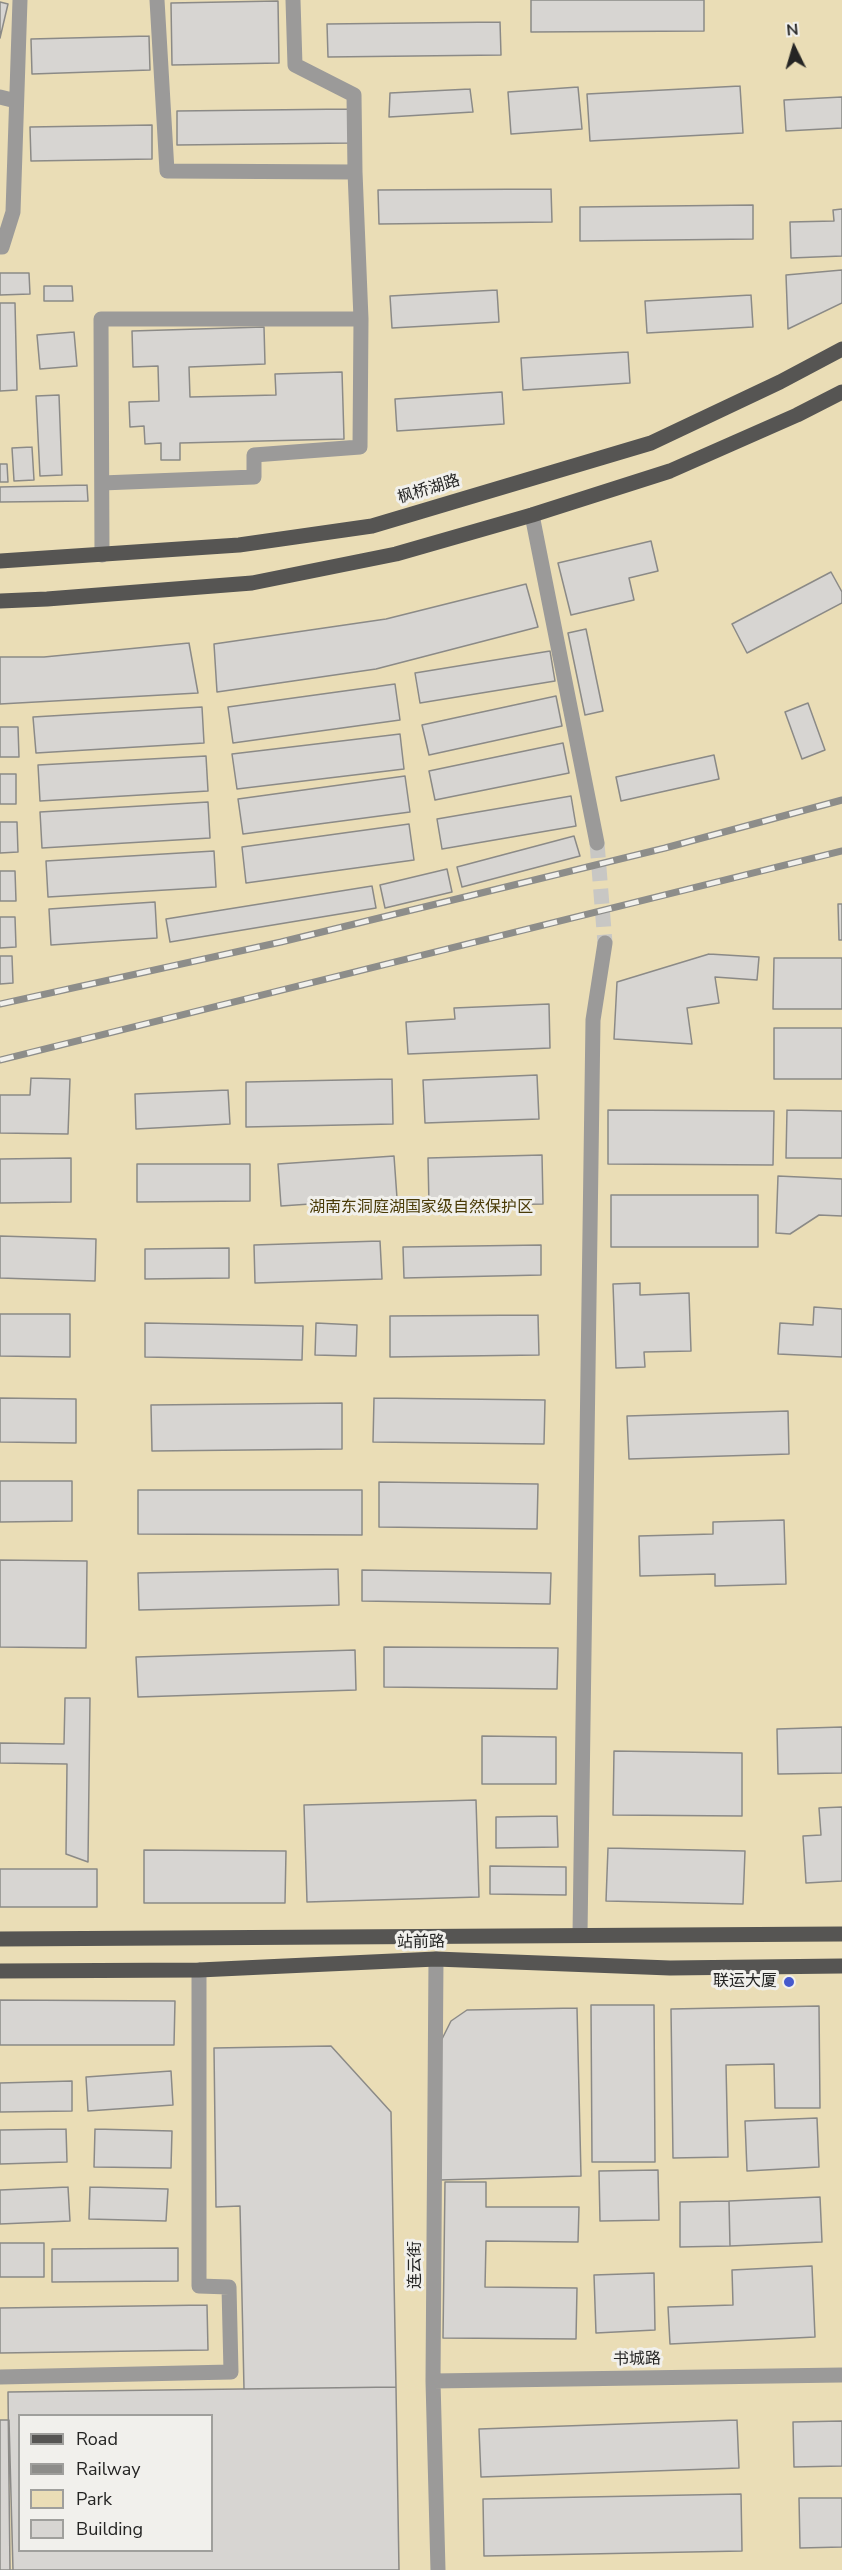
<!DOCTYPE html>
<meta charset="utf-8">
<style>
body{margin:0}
#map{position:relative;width:842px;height:2570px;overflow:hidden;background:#f1f0ec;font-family:"Nunito Sans",sans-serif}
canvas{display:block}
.legend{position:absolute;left:18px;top:2414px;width:195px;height:138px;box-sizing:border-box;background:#f1f0ec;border:2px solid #9f9f9c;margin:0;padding:8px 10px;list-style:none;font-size:18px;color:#252524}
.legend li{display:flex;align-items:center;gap:12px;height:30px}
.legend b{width:30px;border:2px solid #9f9f9c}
.north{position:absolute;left:764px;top:18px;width:60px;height:60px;-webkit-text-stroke:4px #f1f0ec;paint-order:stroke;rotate:355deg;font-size:16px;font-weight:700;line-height:24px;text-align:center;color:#252524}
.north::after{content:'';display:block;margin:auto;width:21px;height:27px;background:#252524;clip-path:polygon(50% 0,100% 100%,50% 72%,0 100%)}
</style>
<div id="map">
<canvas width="842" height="2570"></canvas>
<ul class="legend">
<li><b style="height:8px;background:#565553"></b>Road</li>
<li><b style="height:8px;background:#8d8d8a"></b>Railway</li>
<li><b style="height:16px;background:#eaddb6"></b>Park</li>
<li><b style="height:16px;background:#d7d5d2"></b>Building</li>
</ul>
<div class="north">N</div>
</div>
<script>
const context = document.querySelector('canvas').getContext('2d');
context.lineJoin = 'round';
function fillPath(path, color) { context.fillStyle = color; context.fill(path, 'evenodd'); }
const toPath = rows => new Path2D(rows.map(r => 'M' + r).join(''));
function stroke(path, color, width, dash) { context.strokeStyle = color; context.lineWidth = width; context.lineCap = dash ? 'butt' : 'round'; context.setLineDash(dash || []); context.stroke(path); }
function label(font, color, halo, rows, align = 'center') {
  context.font = font + ' "Nunito Sans","Noto Sans SC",sans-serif'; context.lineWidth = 6; context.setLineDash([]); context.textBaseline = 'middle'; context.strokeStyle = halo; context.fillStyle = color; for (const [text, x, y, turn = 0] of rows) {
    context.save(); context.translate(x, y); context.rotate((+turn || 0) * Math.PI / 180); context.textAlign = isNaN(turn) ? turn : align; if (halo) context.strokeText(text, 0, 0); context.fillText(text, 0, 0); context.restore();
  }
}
fillPath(toPath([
 [0,0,842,0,842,2570,0,2570],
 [20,2416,212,2416,212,2550,20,2550]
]), '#eaddb6');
const building = toPath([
 [531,0,704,0,704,31,531,32,531,0],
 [278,1,279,63,172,65,171,3,278,1],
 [0,2,8,4,0,38,0,2],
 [500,22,501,55,328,57,327,24,500,22],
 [149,36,150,70,32,74,31,39,149,36],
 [740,86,743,133,590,141,587,94,740,86],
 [578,87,582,129,511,134,508,92,578,87],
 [470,89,473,112,389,117,390,93,470,89],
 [842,97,842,128,786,131,784,100,842,97],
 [349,109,350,143,177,145,177,111,349,109],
 [152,125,152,159,31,161,30,127,152,125],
 [551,189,552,222,379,224,378,190,551,189],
 [753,205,753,239,580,241,580,207,753,205],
 [842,209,842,256,791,258,790,222,834,221,833,210,842,209],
 [842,270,842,303,788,329,786,275,842,270],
 [0,273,29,273,30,294,0,295,0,273],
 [44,286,72,286,73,301,44,301,44,286],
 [497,290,499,322,392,328,390,296,497,290],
 [751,295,753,327,647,333,645,301,751,295],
 [0,303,15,303,17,390,0,391,0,303],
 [264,327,265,364,189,367,190,397,276,395,275,374,342,372,344,439,180,443,180,460,161,460,161,443,145,444,144,426,130,427,129,402,159,401,158,366,133,367,132,331,264,327],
 [74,332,77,366,40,369,37,335,74,332],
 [628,352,630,383,523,390,521,358,628,352],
 [502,392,504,424,397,431,395,399,502,392],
 [59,395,62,475,40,476,36,396,59,395],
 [32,447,34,480,14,481,12,448,32,447],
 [0,464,7,464,8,482,0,482,0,464],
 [87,485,88,501,0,502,0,487,87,485],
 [651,541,658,571,629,578,634,600,571,615,558,563,651,541],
 [831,572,842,592,842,603,747,653,732,624,831,572],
 [526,584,538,627,376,669,217,692,214,644,386,619,526,584],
 [586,629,603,711,585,715,568,633,586,629],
 [189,643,198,693,0,704,0,657,44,657,189,643],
 [550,651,555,681,420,703,415,673,550,651],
 [395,684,400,720,233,743,228,707,395,684],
 [556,696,562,726,429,755,422,725,556,696],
 [808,703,825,750,802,759,785,712,808,703],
 [202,707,204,743,36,753,33,717,202,707],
 [0,727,18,727,19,757,0,757,0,727],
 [400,734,404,769,237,789,232,754,400,734],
 [563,743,569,773,435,800,429,771,563,743],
 [714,755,719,779,621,801,616,777,714,755],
 [206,756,208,791,40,801,38,765,206,756],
 [0,774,16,774,16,804,0,804,0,774],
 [405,776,410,812,243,834,238,799,405,776],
 [571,796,576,826,442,849,437,819,571,796],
 [208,802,210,838,42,848,40,812,208,802],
 [0,822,17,822,18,852,0,853,0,822],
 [409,824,414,860,246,883,242,847,409,824],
 [574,836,580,856,462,887,457,867,574,836],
 [214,851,216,887,48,897,46,861,214,851],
 [447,869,452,892,385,908,380,885,447,869],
 [0,871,15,871,16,901,0,901,0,871],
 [372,886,376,908,170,942,166,919,372,886],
 [155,902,157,938,51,945,49,909,155,902],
 [838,904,842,904,842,940,839,940,838,904],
 [0,917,15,917,16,947,0,948,0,917],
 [709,954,759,957,757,980,715,977,719,1003,687,1008,692,1044,614,1039,617,982,709,954],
 [0,956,12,956,13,983,0,984,0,956],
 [774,958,842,958,842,1009,773,1009,774,958],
 [549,1004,550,1048,408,1054,406,1022,455,1019,454,1008,549,1004],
 [774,1028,842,1028,842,1079,774,1079,774,1028],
 [537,1075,539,1119,425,1123,423,1080,537,1075],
 [31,1078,70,1079,68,1134,0,1133,0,1095,30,1095,31,1078],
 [392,1079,393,1124,246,1127,246,1082,392,1079],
 [228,1090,230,1124,136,1129,135,1094,228,1090],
 [608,1110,774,1111,773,1165,608,1164,608,1110],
 [787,1110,842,1111,842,1158,786,1158,787,1110],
 [542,1155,543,1204,429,1206,428,1158,542,1155],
 [394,1156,397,1198,281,1206,278,1164,394,1156],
 [71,1158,71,1202,0,1203,0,1159,71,1158],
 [137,1164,250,1164,250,1201,137,1202,137,1164],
 [778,1176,842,1179,842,1216,819,1215,790,1234,776,1233,778,1176],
 [611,1195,758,1195,758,1247,611,1247,611,1195],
 [0,1236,96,1239,95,1281,0,1278,0,1236],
 [380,1241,382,1279,255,1283,254,1245,380,1241],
 [541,1245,541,1275,404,1278,403,1247,541,1245],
 [229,1248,229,1278,145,1279,145,1249,229,1248],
 [640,1283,640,1295,689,1293,691,1351,644,1352,645,1367,616,1368,613,1284,640,1283],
 [814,1307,842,1309,842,1357,778,1354,780,1323,813,1325,814,1307],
 [0,1314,70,1314,70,1357,0,1356,0,1314],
 [538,1315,539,1355,390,1357,390,1316,538,1315],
 [145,1323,303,1326,302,1360,145,1357,145,1323],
 [316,1323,357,1325,356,1356,315,1355,316,1323],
 [0,1398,76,1399,76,1443,0,1442,0,1398],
 [374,1398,545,1400,544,1444,373,1442,374,1398],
 [342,1403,342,1449,152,1451,151,1405,342,1403],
 [788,1411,789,1454,629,1459,627,1416,788,1411],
 [0,1481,72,1481,72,1521,0,1522,0,1481],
 [379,1482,538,1484,537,1529,379,1527,379,1482],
 [138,1490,362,1490,362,1535,138,1534,138,1490],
 [784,1520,786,1584,715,1586,715,1574,640,1576,639,1536,713,1534,713,1522,784,1520],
 [0,1560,87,1561,86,1648,0,1647,0,1560],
 [338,1569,339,1605,139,1610,138,1573,338,1569],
 [362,1570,551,1573,550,1604,362,1601,362,1570],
 [384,1647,558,1648,557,1689,384,1687,384,1647],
 [355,1650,356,1690,138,1697,136,1657,355,1650],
 [65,1698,90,1698,88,1862,66,1854,67,1764,0,1763,0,1743,64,1744,65,1698],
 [842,1727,842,1773,778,1774,777,1729,842,1727],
 [482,1736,556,1737,556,1784,482,1784,482,1736],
 [614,1751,742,1753,742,1816,613,1815,614,1751],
 [476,1800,479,1897,307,1902,304,1805,476,1800],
 [842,1807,842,1881,806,1883,803,1836,821,1835,819,1808,842,1807],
 [557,1816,558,1847,496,1848,496,1817,557,1816],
 [608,1848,745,1851,743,1904,606,1901,608,1848],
 [144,1850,286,1851,285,1903,144,1903,144,1850],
 [490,1866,566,1867,566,1895,490,1894,490,1866],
 [0,1869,97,1869,97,1907,0,1907,0,1869],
 [0,2000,175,2001,174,2045,0,2045,0,2000],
 [591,2005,654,2005,655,2162,592,2162,591,2005],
 [819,2006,820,2108,775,2108,774,2064,726,2065,728,2157,673,2158,671,2009,819,2006],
 [577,2008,581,2176,440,2180,436,2051,451,2021,467,2010,577,2008],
 [331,2046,391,2112,396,2387,244,2389,240,2206,216,2207,214,2048,331,2046],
 [171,2071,173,2105,88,2111,86,2077,171,2071],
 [72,2081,72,2111,0,2112,0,2083,72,2081],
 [817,2118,819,2167,747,2171,745,2121,817,2118],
 [66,2129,67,2162,0,2164,0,2130,66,2129],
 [95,2129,172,2131,171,2168,94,2167,95,2129],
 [658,2170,659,2220,600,2221,599,2171,658,2170],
 [445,2182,486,2182,486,2207,579,2207,578,2242,486,2241,485,2287,577,2288,576,2339,443,2338,445,2182],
 [68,2187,70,2221,0,2224,0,2190,68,2187],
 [90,2187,168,2189,166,2221,89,2219,90,2187],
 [820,2197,822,2242,730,2246,729,2201,820,2197],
 [729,2201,730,2246,680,2247,680,2202,729,2201],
 [0,2243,44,2243,44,2277,0,2277,0,2243],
 [178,2248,178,2281,52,2282,52,2249,178,2248],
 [812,2266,815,2337,670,2344,668,2307,733,2305,732,2270,812,2266],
 [654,2273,655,2330,596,2333,594,2275,654,2273],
 [207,2305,208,2350,0,2353,0,2308,207,2305],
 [396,2387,399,2570,10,2570,8,2392,396,2387],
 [20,2416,212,2416,212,2550,20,2550,20,2416],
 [0,2420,9,2420,13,2570,0,2570,0,2420],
 [737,2420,739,2468,481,2477,479,2429,737,2420],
 [842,2421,842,2466,794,2467,793,2422,842,2421],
 [741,2494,742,2551,484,2556,483,2499,741,2494],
 [799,2498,842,2498,842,2547,800,2548,799,2498]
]);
fillPath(building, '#d7d5d2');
stroke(building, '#8b8a87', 1.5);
stroke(toPath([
 [597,843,605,943]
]), '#c8c7c4', 15, [15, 8]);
stroke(toPath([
 [157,0,167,171,355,172,354,95,295,65,293,0],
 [0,97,16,101],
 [0,247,2,247,13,212,20,0],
 [102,483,254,477,254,455,360,447,361,319],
 [532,515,597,843],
 [102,555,101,319,361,319,355,172],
 [580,1934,593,1020,605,943],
 [436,1959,433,2381,438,2570],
 [0,2377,231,2372,229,2287,199,2286,199,1970],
 [433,2381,842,2375]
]), '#9b9a99', 15);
stroke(toPath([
 [0,561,239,545,372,526,651,443,780,382,842,349],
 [0,601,47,599,252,583,396,554,532,515,670,471,797,415,842,392],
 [0,1939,842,1934],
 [0,1971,199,1970,436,1959,670,1968,842,1966]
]), '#565553', 15);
const rail = toPath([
 [0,1004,281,942,665,848,842,800],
 [0,1060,842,851]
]);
stroke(rail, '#8d8d8a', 7);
stroke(rail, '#f1f0ec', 4.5, [14]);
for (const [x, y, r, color] of [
 [789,1982,6,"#4659cd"]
]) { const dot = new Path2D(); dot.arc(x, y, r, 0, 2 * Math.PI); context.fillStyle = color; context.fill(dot); stroke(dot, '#f1f0ec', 2); }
label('16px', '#252524', '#f1f0ec', [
 ["枫桥湖路",429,490,-17],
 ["站前路",421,1943,-1],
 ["连云街",416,2265,-90],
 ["书城路",637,2360,-1]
]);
label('16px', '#4a3b07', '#f1f0ec', [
 ["湖南东洞庭湖国家级自然保护区",421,1208]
]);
label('16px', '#252524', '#f1f0ec', [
 ["联运大厦",777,1982]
], 'right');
</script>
